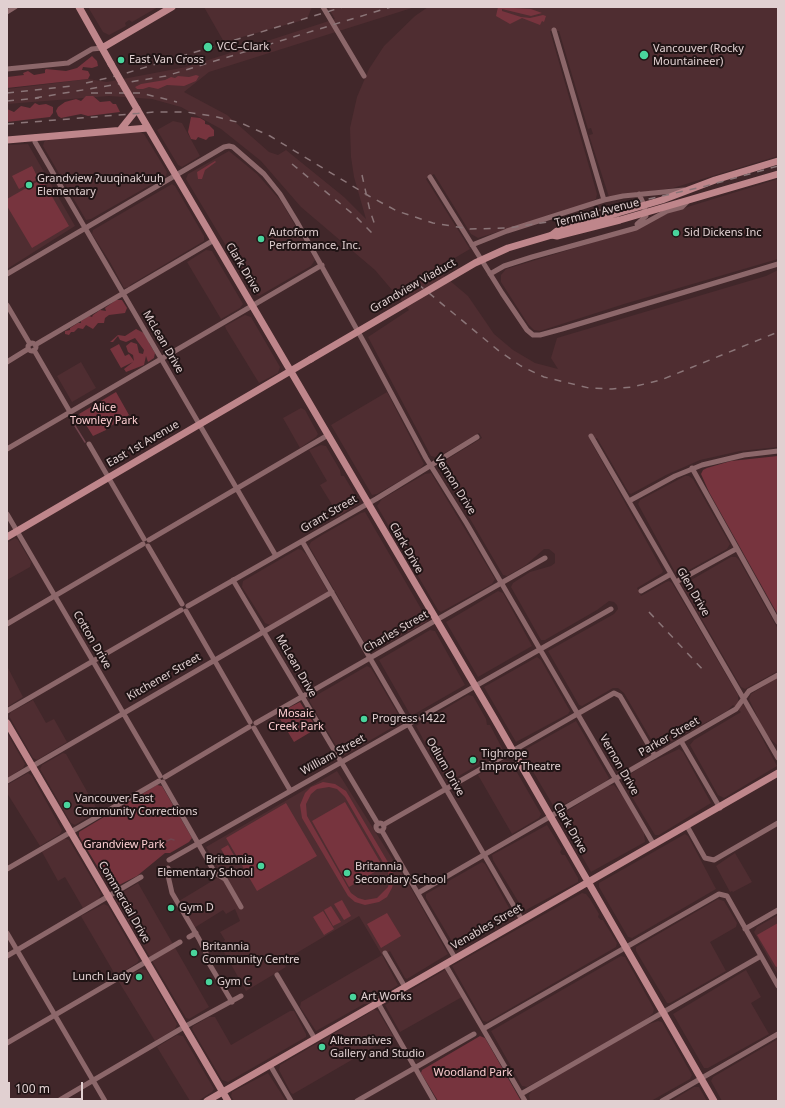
<!DOCTYPE html>
<meta charset="utf-8">
<style>
body{margin:0}
#map{position:relative;width:785px;height:1108px;overflow:hidden;background:#41272a;font-family:"Noto Sans",sans-serif}
canvas{display:block}
.frame{position:absolute;inset:0;border:8px solid #e1d0d1;pointer-events:none}
.scale{position:absolute;left:8px;top:1082px;width:75px;height:18px;box-sizing:border-box;border:2px solid #e1d0d1;border-top:0;padding-left:5px;font-size:12px;line-height:14px;white-space:nowrap;color:#e1d0d1;-webkit-text-stroke:3px #201415;paint-order:stroke}
</style>
<div id="map">
<canvas width="785" height="1108"></canvas>
<div class="frame"></div>
<div class="scale">100 m</div>
</div>
<script>
const context = document.querySelector('canvas').getContext('2d');
context.lineJoin = 'round';
function fillPath(path, color) { context.fillStyle = color; context.fill(path, 'evenodd'); }
const toPath = rows => new Path2D(rows.map(r => 'M' + r).join(''));
function stroke(path, color, width, dash) { context.strokeStyle = color; context.lineWidth = width; context.lineCap = dash ? 'butt' : 'round'; context.setLineDash(dash || []); context.stroke(path); }
function label(font, color, halo, rows, align = 'center') {
  context.font = font + ' "Noto Sans",sans-serif'; context.lineWidth = 4; context.setLineDash([]); context.textBaseline = 'middle'; context.strokeStyle = halo; context.fillStyle = color; for (const [text, x, y, turn = 0] of rows) {
    context.save(); context.translate(x, y); context.rotate((+turn || 0) * Math.PI / 180); context.textAlign = isNaN(turn) ? turn : align; if (halo) context.strokeText(text, 0, 0); context.fillText(text, 0, 0); context.restore();
  }
}
fillPath(toPath([
 [88,7,158,7,132,22,129,20,125,23,126,26,109,35,103,32],
 [204,7,312,7,307,19,224,42],
 [328,7,415,7,209,72,184,92,227,115,269,152,278,155,286,150,344,197,366,219,354,177,351,157,350,128,357,97,369,69,384,46,415,16,428,7,778,7,778,156,673,188,609,197,589,135,593,134,591,128,588,129,559,31,550,31,597,194,596,199,587,204,478,238,471,234,434,174,426,179,470,249,436,269,468,296,494,334,513,350,535,363,558,369,551,358,557,338,766,276,778,270,778,447,740,451,700,460,666,475,631,494,629,493,597,438,590,440,663,571,662,573,637,588,641,596,666,582,669,581,672,583,738,695,738,700,758,718,749,699,751,694,778,677,778,746,755,725,777,766,724,798,718,795,690,745,694,740,741,712,733,705,727,711,659,748,655,746,624,693,618,688,613,688,582,706,579,705,548,651,614,614,618,609,617,605,614,602,609,601,597,610,545,640,541,640,511,587,513,583,530,572,551,566,555,563,555,554,549,549,544,549,526,565,507,576,503,575,439,466,441,463,482,438,479,433,443,454,435,457,431,456,368,337,409,310,375,270,301,207,261,161,221,129,181,107,152,99,109,96,7,104,7,89,88,79,107,82,186,67,227,54,335,19],
 [173,121,182,123,200,156,182,167,178,165,157,130],
 [140,132,144,134,167,172,166,176,91,219,86,220,43,146,44,142,47,139],
 [28,144,75,226,7,269,7,145],
 [229,151,257,174,281,201,315,260,311,266,259,296,255,294,186,179,188,174],
 [778,179,778,259,624,304,540,331,534,330,528,324,501,282,501,275,506,269,634,230,668,213],
 [172,184,175,186,204,236,204,241,130,285,129,287,124,288,110,262,92,234,93,230],
 [206,250,212,251,243,304,240,308,221,319,187,262],
 [245,315,251,317,280,367,278,373,259,383,226,329,225,326],
 [81,362,96,388,72,402,57,376],
 [387,392,424,464,419,470,377,494,372,495,331,425],
 [301,408,305,410,318,434,316,437,300,448,283,418],
 [321,445,326,446,340,470,341,476,344,476,359,501,357,504,339,516,320,485,327,481,309,450],
 [431,473,495,579,492,584,441,612,438,610,377,506,382,499,425,474],
 [685,476,689,476,693,479,730,544,727,549,680,575,675,572,638,504,640,500],
 [365,512,427,619,426,622,408,632,406,630,402,632,402,635,373,651,366,645,309,546,311,542,322,535,361,513],
 [15,538,18,540,31,562,30,567,7,580,7,543],
 [298,549,302,550,307,555,328,592,270,625,265,623,242,587,243,581],
 [731,557,736,557,739,560,778,629,778,671,745,689,741,687,685,590,686,583],
 [498,591,503,593,532,646,478,677,446,622],
 [430,630,435,631,465,685,411,716,379,660],
 [537,657,541,660,570,711,568,714,516,742,484,687],
 [7,666,23,697,7,707],
 [367,666,371,668,401,719,400,723,345,755,341,754,310,702,310,699],
 [468,695,473,696,486,719,487,725,490,725,503,750,452,780,447,781,433,758,434,755,432,751,429,750,416,726],
 [33,700,46,723,54,719,67,742,37,760,33,758,9,716,11,712],
 [576,721,609,778,606,781,567,803,554,807,522,753,524,750],
 [7,733,25,764,23,768,7,778],
 [679,749,683,752,711,803,659,835,655,835,623,782,627,776,643,766],
 [63,753,66,754,98,811,75,825,71,823,40,769,42,765],
 [504,760,511,762,541,814,539,818,512,834,478,775],
 [337,771,412,890,448,954,407,979,405,978,390,951,382,955,398,985,368,1004,364,1004,316,1031,300,1007,301,1002,382,955,359,916,283,961,286,967,246,991,220,945,225,940,220,932,240,921,235,909,226,914,223,910,194,928,179,901,222,875,206,847],
 [28,773,32,776,62,830,60,834,40,846,7,793,7,785],
 [614,785,625,799,644,833,645,842,591,872,560,818,566,812,588,798,608,786],
 [547,825,562,849,560,852,562,855,565,855,578,878,578,882,524,911,493,860,492,855],
 [685,834,688,836,716,889,632,938,628,937,599,887,599,883],
 [64,838,69,840,101,894,99,899,83,908,65,877,58,881,42,852],
 [735,853,752,882,733,892,732,891,730,892,716,866],
 [482,862,485,864,514,917,457,950,426,898,426,894],
 [138,883,209,1007,189,1019,186,1018,116,900,118,895],
 [582,893,586,894,590,899,599,914,598,917,601,920,603,920,617,943,616,947,487,1022,483,1021,452,966],
 [718,899,724,901,737,923,736,927,710,942,726,971,670,1003,667,1003,636,951,636,947],
 [104,904,108,906,139,960,137,963,116,976,82,918,81,916],
 [778,915,778,975,754,932,757,927],
 [621,956,625,957,654,1009,653,1013,645,1021,527,1087,522,1086,491,1031],
 [141,969,146,970,177,1024,175,1029,155,1041,119,982],
 [445,970,462,997,400,1032,385,1005],
 [746,970,761,997,751,1003,769,1034,708,1068,704,1068,673,1014],
 [373,1009,378,1011,393,1036,293,1094,291,1093,279,1070,280,1065,369,1013],
 [290,1011,294,1011,306,1034,306,1037,228,1082,222,1080,192,1029,193,1026,209,1017,215,1017,231,1045],
 [658,1021,662,1022,692,1075,690,1079,651,1101,530,1101,529,1095,533,1089,646,1025],
 [177,1035,183,1036,214,1089,212,1092,198,1101,190,1101,157,1047],
 [778,1039,778,1101,722,1101,711,1081,713,1077],
 [268,1073,286,1101,234,1101,231,1096,232,1092],
 [694,1087,699,1087,707,1101,671,1101]
]), '#4f2d31');
fillPath(toPath([
 [498,7,531,9,542,13,531,16,502,9,502,11,521,17,530,18,543,15,546,16,544,22,542,21,540,25,522,18,510,24,496,16],
 [92,56,97,61,98,66,92,68,83,67,82,70,88,71,90,75,88,79,7,88,7,77,24,75,23,73,28,71,34,75,45,73,45,70,46,69,66,71,77,68],
 [196,75,199,76,196,81,184,86,167,85,158,89,149,87,143,89,137,89,135,87,141,84,165,80,171,77,175,78,178,76,189,77],
 [86,96,93,96,100,102,110,101,113,104,116,104,120,112,88,116,81,114,61,118,58,116,56,111,58,107,65,102,76,99,81,101],
 [35,103,39,105,46,104,53,107,53,113,50,117,7,122,7,109,14,112,21,106,30,108],
 [191,117,200,118,205,121,205,124,209,125,214,130,214,136,209,137,206,140,198,137,196,140,191,139,188,132],
 [215,161,216,162,205,170,202,179,198,179,197,172],
 [32,166,37,176,35,177,36,180,19,189,12,176],
 [42,179,69,226,32,248,7,206,7,199],
 [116,300,122,300,127,308,125,313,109,315,105,318,104,323,98,323,93,329,86,325,83,329,78,328,74,332,71,332,69,335,65,334,65,331,70,330,70,328,78,323,81,323,81,321,89,316,92,317,93,315,100,310,106,311,105,308],
 [136,329,150,336,149,343,155,353,154,358,148,362,146,356,144,365,126,372,124,369,133,362,121,368,110,349,119,344,125,356,129,354,134,361,133,355,128,352,126,346,131,342,137,344,139,353,143,354,144,350,135,338,126,342,120,340,118,336,113,342,110,342,118,335,125,336],
 [116,392,129,415,106,429,106,430,93,436,79,414],
 [778,456,778,615,709,492,701,474,703,470,707,468,731,461],
 [300,702,316,727,314,730,294,742,277,714],
 [323,782,335,784,346,791,392,869,394,879,392,888,387,897,379,902,365,905,355,902,348,896,302,818,300,805,305,793,311,787],
 [329,787,337,789,345,797,388,871,389,879,388,887,377,898,365,900,358,898,351,893,307,816,306,804,311,794,317,789],
 [157,785,162,786,192,838,189,842,170,853,165,853,137,876,111,889,79,836,79,832],
 [345,802,383,867,349,887,312,821],
 [286,803,317,856,257,891,226,838],
 [228,845,236,859,229,863,221,849],
 [342,900,351,916,344,920,334,904],
 [331,906,341,922,333,926,324,910],
 [323,911,334,929,324,935,313,917],
 [387,913,401,936,381,948,367,924],
 [778,923,778,966,776,967,757,935],
 [480,1036,485,1038,521,1101,438,1101,421,1073,422,1070]
]), '#77343e');
stroke(toPath([
 [72,421,85,442],
 [167,841,171,839,174,840]
]), '#70444d', 1.5);
stroke(toPath([
 [323,7,364,76],
 [7,12,15,7],
 [554,30,604,200],
 [7,69,68,63,92,49,102,48],
 [35,137,35,142,276,556],
 [430,177,502,293,527,330,533,335,540,335,562,329,778,264],
 [637,224,646,216,644,205,639,194],
 [472,245,507,231,604,200,623,196,684,190],
 [7,274,224,147,229,146,233,147,264,174,280,194,297,222,366,346,426,458,467,524,654,845],
 [490,274,504,266,532,257,636,228,667,211,682,207,688,201],
 [7,305,30,344],
 '28 347a4 4 0 1 1 8 0a4 4 0 1 1-8 0Z',
 [35,345,214,240],
 [34,350,70,412],
 [7,362,28,349],
 [591,436,778,758],
 [89,444,144,539],
 [7,449,322,265],
 [692,468,778,622],
 [629,501,675,476,702,465,744,455,778,451],
 [7,514,160,776],
 [149,540,328,435],
 [302,541,522,920],
 [148,546,182,604],
 [233,580,378,824],
 [676,582,736,549],
 [641,591,671,574],
 [188,606,376,499,477,437],
 [186,611,250,722],
 [7,624,143,544],
 [7,711,181,610],
 [256,723,545,558],
 [254,728,290,790],
 [681,741,720,808],
 [165,777,249,727],
 [7,781,332,592],
 [163,782,215,873,225,879,241,907],
 '376 827a4 4 0 1 1 8 0a4 4 0 1 1-8 0Z',
 [383,825,614,693,620,696,655,756],
 [687,826,705,858,714,860,778,823],
 [382,831,455,958],
 [169,860,611,609],
 [168,868,167,871,172,893,199,939,207,955,207,960,232,1002],
 [7,869,159,781],
 [418,893,736,709,749,691,778,675],
 [745,929,778,910],
 [7,933,105,1101],
 [189,937,196,933],
 [385,953,405,987],
 [7,956,141,877],
 [445,964,525,1101],
 [277,975,315,1039],
 [378,1003,434,1101],
 [483,1029,719,894,727,896,778,986],
 [7,1043,180,942],
 [270,1065,291,1101],
 [521,1094,761,956],
 [58,1101,184,1027,241,996],
 [357,1101,474,1034],
 [662,1101,778,1034]
]), '#8c676a', 5);
stroke(toPath([
 [79,7,111,64],
 [102,48,172,7],
 [121,129,137,109,494,718,714,1101],
 [7,140,148,128],
 [552,235,557,231,662,200,715,180,778,161],
 [552,235,557,236,620,220,778,174],
 [7,537,311,359],
 [7,723,228,1101],
 [207,1101,778,773]
]), '#bf868b', 7);
stroke(toPath([
 [86,83,120,75,343,7],
 [7,93,73,86],
 [91,93,141,93,177,102],
 [35,98,166,76,391,7],
 [7,101,39,98],
 [7,124,155,112,186,112,213,116,241,123,270,136,369,196,397,211,433,223,470,229,508,228,548,222,706,186,778,166],
 [292,164,354,215,373,234],
 [362,175,370,211,376,228],
 [418,284,499,351,521,366,544,377,589,388,612,389,632,387,661,380,778,332],
 [649,612,705,672]
]), '#8b7578', 1.5, [7, 7]);
stroke(toPath([
 [111,64,137,109],
 [311,359,475,263,508,248,552,235]
]), '#bf868b', 7);
for (const [x, y, r, color] of [
 [208,47,5,"#49d49c"],
 [644,55,5,"#49d49c"],
 [121,60,4,"#49d49c"],
 [29,185,4,"#49d49c"],
 [676,233,4,"#49d49c"],
 [261,239,4,"#49d49c"],
 [364,719,4,"#49d49c"],
 [473,760,4,"#49d49c"],
 [67,805,4,"#49d49c"],
 [261,866,4,"#49d49c"],
 [347,873,4,"#49d49c"],
 [171,908,4,"#49d49c"],
 [194,953,4,"#49d49c"],
 [139,977,4,"#49d49c"],
 [209,982,4,"#49d49c"],
 [353,997,4,"#49d49c"],
 [322,1047,4,"#49d49c"]
]) { const dot = new Path2D(); dot.arc(x, y, r, 0, 2 * Math.PI); context.fillStyle = color; context.fill(dot); stroke(dot, '#201415', 1.5); }
label('11px', '#e1d0d1', '#201415', [
 ["VCC–Clark",217,47],
 ["Vancouver (Rocky",653,49],
 ["Mountaineer)",653,62],
 ["East Van Cross",129,60],
 ["Grandview ʔuuqinak’uuḥ",37,179],
 ["Elementary",37,192],
 ["Autoform",269,233],
 ["Performance, Inc.",269,246],
 ["Sid Dickens Inc",684,233],
 ["Progress 1422",372,719],
 ["Tighrope",481,754],
 ["Improv Theatre",481,767],
 ["Vancouver East",75,799],
 ["Community Corrections",75,812],
 ["Britannia",253,860,"right"],
 ["Elementary School",253,873,"right"],
 ["Britannia",355,867],
 ["Secondary School",355,880],
 ["Gym D",179,908],
 ["Britannia",202,947],
 ["Community Centre",202,960],
 ["Lunch Lady",131,977,"right"],
 ["Gym C",217,982],
 ["Art Works",361,997],
 ["Alternatives",330,1041],
 ["Gallery and Studio",330,1054]
], 'left');
label('11px', '#e1d0d1', '#201415', [
 ["Terminal Avenue",597,213,-14],
 ["Clark Drive",243,268,59],
 ["Grandview Viaduct",413,286,-30],
 ["McLean Drive",163,342,60],
 ["East 1st Avenue",143,444,-30],
 ["Vernon Drive",455,485,58],
 ["Grant Street",329,514,-30],
 ["Clark Drive",406,548,60],
 ["Glen Drive",693,592,60],
 ["Charles Street",396,632,-30],
 ["Cotton Drive",92,640,60],
 ["McLean Drive",296,666,60],
 ["Kitchener Street",164,677,-30],
 ["Parker Street",669,737,-30],
 ["William Street",333,755,-29],
 ["Vernon Drive",619,765,60],
 ["Odlum Drive",445,767,60],
 ["Clark Drive",570,828,60],
 ["Commercial Drive",124,902,60],
 ["Venables Street",487,927,-30]
]);
label('11px', '#fecfd2', '#201415', [
 ["Alice",104,408],
 ["Townley Park",104,421],
 ["Mosaic",296,714],
 ["Creek Park",296,727],
 ["Grandview Park",124,845],
 ["Woodland Park",473,1073]
]);
</script>
